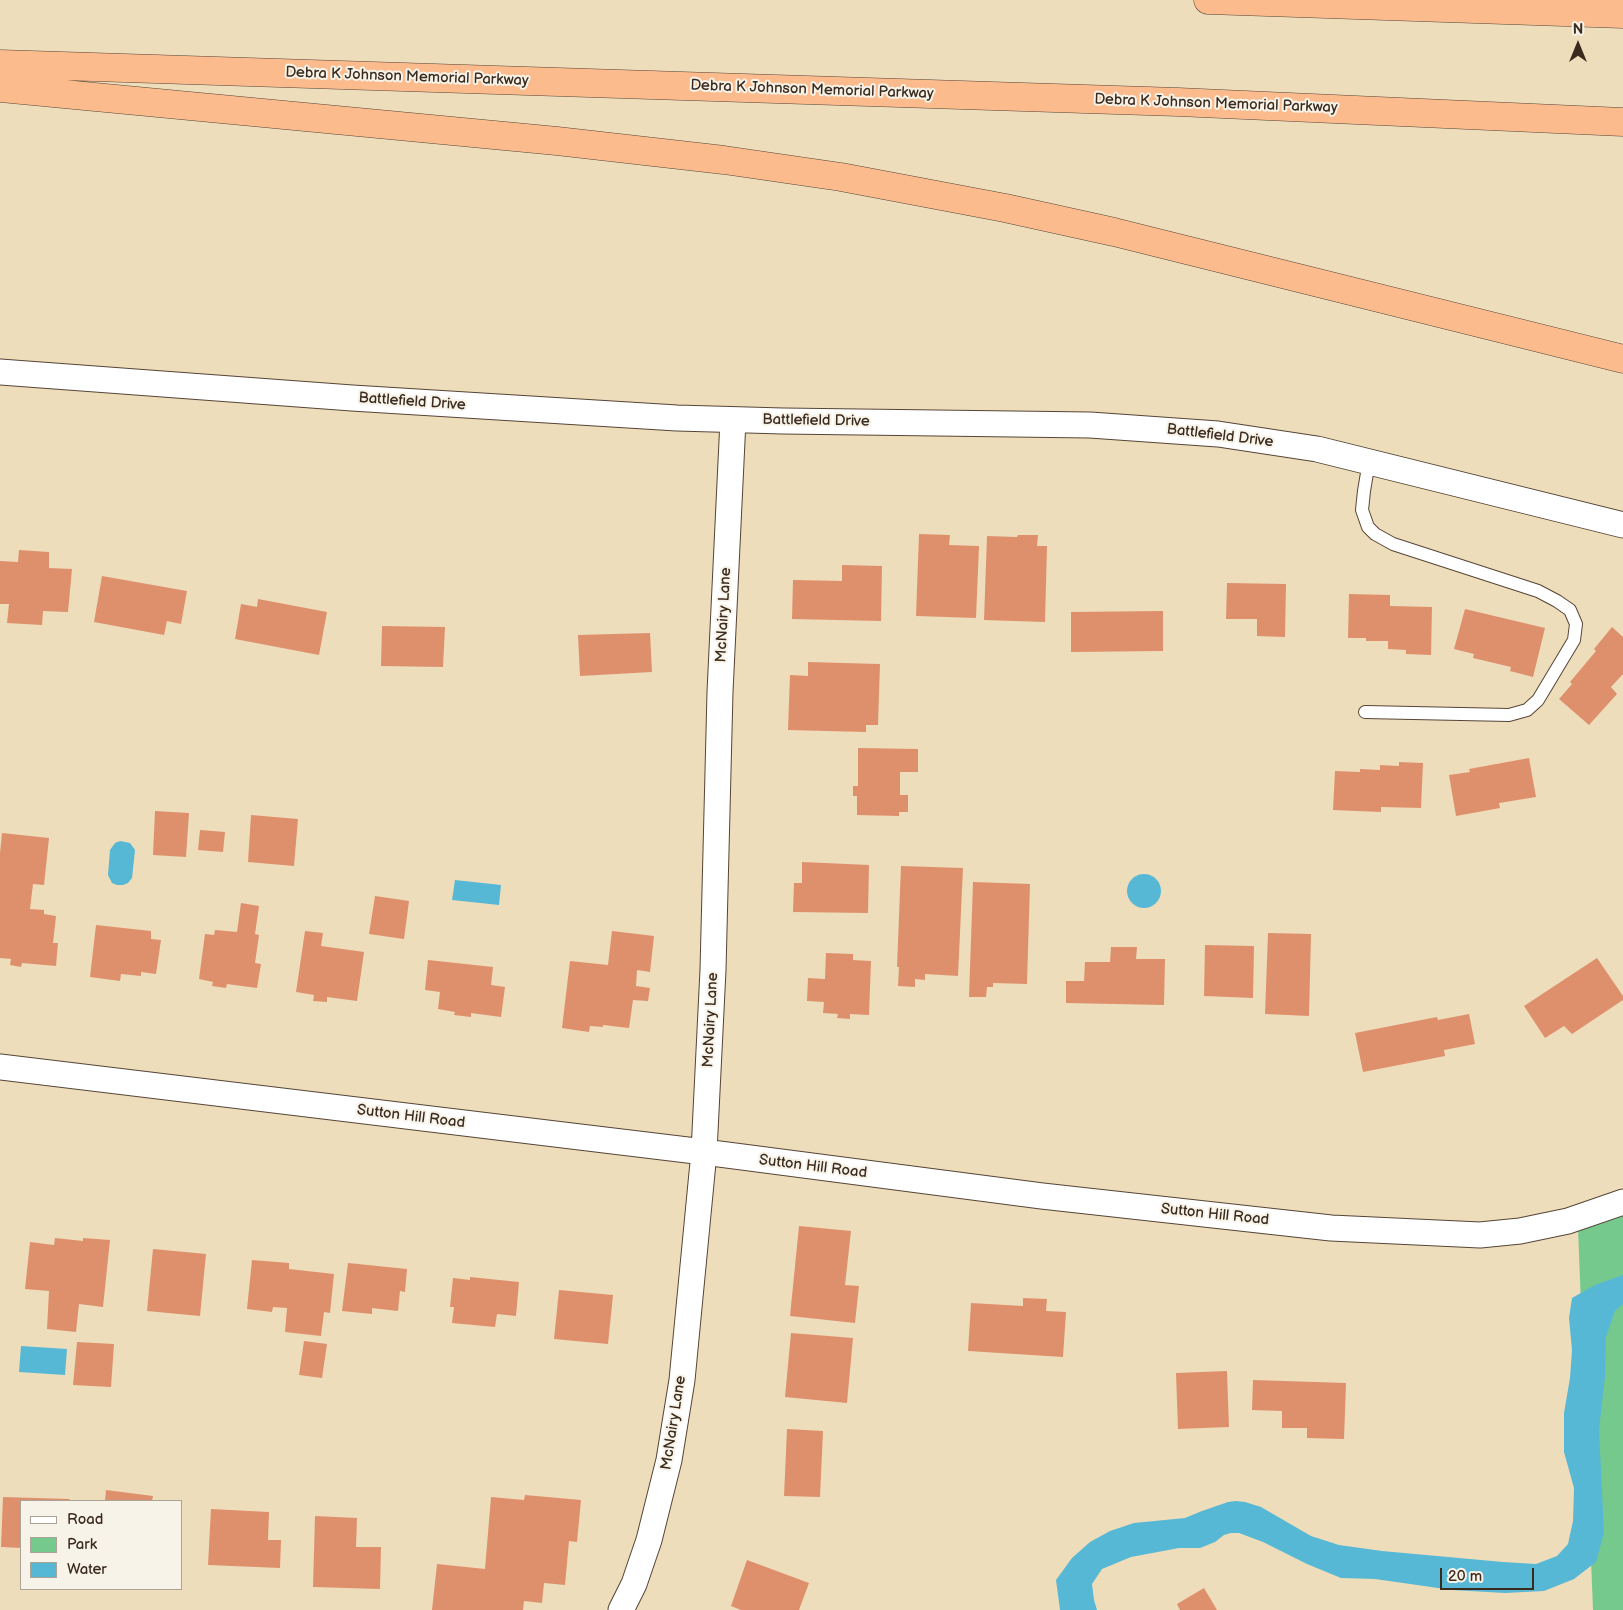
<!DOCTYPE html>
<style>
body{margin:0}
#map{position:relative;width:1623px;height:1610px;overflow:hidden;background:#edb;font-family:"Balsamiq Sans",sans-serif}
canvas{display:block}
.legend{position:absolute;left:20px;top:1500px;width:162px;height:90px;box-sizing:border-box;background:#f7f3e8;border:1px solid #aca397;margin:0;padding:6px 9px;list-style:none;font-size:15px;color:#3b2a1e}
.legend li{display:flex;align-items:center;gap:10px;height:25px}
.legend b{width:25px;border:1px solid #aca397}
.north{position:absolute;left:1553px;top:20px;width:50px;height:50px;-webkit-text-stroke:4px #f7f3e8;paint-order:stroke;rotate:0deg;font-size:14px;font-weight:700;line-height:20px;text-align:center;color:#3b2a1e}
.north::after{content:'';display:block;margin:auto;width:18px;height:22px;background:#3b2a1e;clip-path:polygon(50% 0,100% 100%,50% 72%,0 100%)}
.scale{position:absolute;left:1440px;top:1568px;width:94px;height:22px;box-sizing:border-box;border:2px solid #3b2a1e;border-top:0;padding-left:6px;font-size:15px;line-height:18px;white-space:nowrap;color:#3b2a1e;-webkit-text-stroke:4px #f7f3e8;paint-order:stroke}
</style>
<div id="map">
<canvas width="1623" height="1610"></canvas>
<ul class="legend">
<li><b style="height:6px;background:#fff"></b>Road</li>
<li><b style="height:14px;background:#75c98c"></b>Park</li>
<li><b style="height:14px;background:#57b8d6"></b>Water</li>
</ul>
<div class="north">N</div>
<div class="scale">20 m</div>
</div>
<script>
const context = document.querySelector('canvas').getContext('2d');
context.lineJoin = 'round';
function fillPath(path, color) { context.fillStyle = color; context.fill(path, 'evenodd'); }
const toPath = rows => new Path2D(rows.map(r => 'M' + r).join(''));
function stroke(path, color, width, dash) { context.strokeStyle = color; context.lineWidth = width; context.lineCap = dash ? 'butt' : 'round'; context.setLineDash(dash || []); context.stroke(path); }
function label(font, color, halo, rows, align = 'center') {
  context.font = font + ' "Balsamiq Sans",sans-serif'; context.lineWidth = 4; context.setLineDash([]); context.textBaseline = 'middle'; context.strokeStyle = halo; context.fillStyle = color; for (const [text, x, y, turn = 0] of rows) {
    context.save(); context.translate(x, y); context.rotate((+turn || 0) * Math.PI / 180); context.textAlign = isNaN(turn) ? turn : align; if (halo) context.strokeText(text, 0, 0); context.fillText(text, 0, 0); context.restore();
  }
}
fillPath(toPath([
 [1623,1202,1623,1610,1593,1610,1578,1228]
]), '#75c98c');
fillPath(toPath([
 [120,841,130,843,135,850,132,878,128,883,123,885,117,885,112,883,108,875,110,850,115,843],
 '1127 891a17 17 0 1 1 34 0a17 17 0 1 1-34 0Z',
 [455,880,501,885,499,905,452,900],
 [1623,1275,1623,1304,1615,1311,1606,1337,1605,1376,1599,1430,1604,1533,1596,1562,1574,1579,1544,1591,1505,1593,1452,1590,1375,1579,1341,1578,1307,1564,1263,1542,1239,1533,1231,1533,1224,1535,1215,1542,1200,1548,1179,1548,1131,1557,1102,1569,1092,1584,1094,1600,1097,1610,1060,1610,1056,1580,1072,1558,1090,1542,1110,1531,1134,1523,1185,1518,1202,1511,1228,1502,1236,1501,1245,1502,1261,1507,1311,1536,1339,1545,1382,1551,1503,1562,1536,1564,1557,1556,1568,1544,1573,1521,1574,1488,1564,1452,1564,1413,1570,1378,1572,1350,1569,1318,1572,1298,1595,1285],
 [21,1346,67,1349,65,1375,19,1372]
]), '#57b8d6');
fillPath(toPath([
 [919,534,950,535,949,545,979,546,976,618,916,616],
 [1018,535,1038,535,1037,546,1047,546,1045,622,984,620,987,536,1017,537],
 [19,550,49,552,49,568,72,569,68,612,43,611,42,625,7,623,9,604,0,604,0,561,18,562],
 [842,565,882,566,881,621,792,619,793,580,842,581],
 [102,576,187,591,181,624,167,621,164,635,94,622],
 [1227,583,1286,584,1285,637,1257,636,1257,619,1226,619],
 [1349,594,1390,595,1390,606,1432,607,1431,655,1406,654,1406,650,1388,649,1388,641,1366,641,1366,638,1348,638],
 [258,599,327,612,319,655,235,639,241,604,257,607],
 [1465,609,1545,628,1533,677,1510,671,1511,667,1473,658,1474,654,1454,649],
 [1163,611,1163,651,1071,652,1071,612],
 [382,626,445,627,443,667,381,666],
 [1612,627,1623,637,1623,674,1611,687,1617,694,1589,725,1559,699,1572,684,1570,682,1596,651,1594,649],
 [650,633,652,672,580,676,578,635],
 [808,662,880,664,878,725,866,725,866,732,788,730,790,675,808,676],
 [858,748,918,749,918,772,900,772,900,795,908,795,908,812,899,812,899,816,857,815,857,796,853,796,853,786,858,786],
 [1529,758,1536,797,1499,803,1500,808,1456,816,1449,775,1470,772,1469,769],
 [1399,762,1423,763,1421,808,1381,807,1381,812,1333,810,1335,771,1360,772,1360,769,1380,770,1380,765,1399,766],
 [155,811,189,813,186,857,153,855],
 [251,815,298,819,294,866,248,862],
 [200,830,225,832,223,852,198,850],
 [2,833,49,838,44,885,33,884,30,909,44,910,44,914,56,916,53,943,58,943,56,966,22,963,21,967,10,965,11,959,0,958,0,853],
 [802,862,869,865,868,913,793,912,794,883,802,883],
 [901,866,963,868,958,976,925,974,925,980,915,979,915,987,898,986,899,967,897,967],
 [973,882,1030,884,1027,984,993,983,993,987,987,987,986,997,969,997],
 [375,896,409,901,404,939,369,934],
 [241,903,259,906,255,934,259,935,255,963,261,964,257,988,227,984,226,988,212,986,213,982,199,979,205,934,214,935,215,930,237,932],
 [96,925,151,931,151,939,161,940,156,974,141,972,141,976,121,974,120,981,90,977],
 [305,931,323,933,321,946,364,952,357,1001,327,997,327,1002,313,1001,314,995,296,992],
 [612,931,654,936,650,972,637,970,636,986,650,988,648,1001,633,1000,629,1028,603,1025,603,1027,590,1026,589,1032,562,1028,570,961,608,965],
 [1268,933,1311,934,1309,1016,1265,1014],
 [1205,945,1254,946,1253,998,1204,996],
 [1111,947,1137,947,1136,959,1165,959,1164,1005,1066,1003,1066,981,1084,981,1085,962,1110,962],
 [826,953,853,954,853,960,871,961,869,1015,850,1014,850,1019,837,1018,838,1014,823,1013,824,1002,807,1001,808,978,825,979],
 [1597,958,1623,996,1623,1000,1572,1034,1564,1026,1545,1038,1524,1006],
 [428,960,493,967,491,985,505,987,501,1017,471,1013,471,1017,454,1015,455,1012,438,1009,440,992,425,990],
 [1469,1014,1475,1044,1444,1050,1445,1056,1363,1072,1355,1033,1437,1017,1438,1020],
 [799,1226,851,1231,845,1285,859,1286,855,1323,790,1316],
 [55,1238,83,1241,83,1238,110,1240,103,1307,79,1304,76,1332,47,1329,49,1291,25,1289,30,1242,54,1245],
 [153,1249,206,1254,200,1316,147,1311],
 [252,1260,289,1263,289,1269,334,1274,330,1313,324,1312,321,1336,285,1332,287,1308,273,1307,272,1312,247,1309],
 [348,1263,407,1269,405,1292,400,1291,398,1311,372,1308,372,1314,342,1311],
 [470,1277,519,1282,516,1316,497,1314,495,1327,452,1323,454,1307,450,1307,453,1278,470,1280],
 [559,1290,613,1295,608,1344,554,1339],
 [1023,1298,1047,1299,1046,1311,1066,1312,1063,1357,968,1351,971,1303,1023,1306],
 [791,1333,853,1338,847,1403,785,1397],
 [304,1341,327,1344,322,1378,299,1375],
 [77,1342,114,1344,111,1387,73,1385],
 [1227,1371,1229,1427,1178,1429,1176,1373],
 [1253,1380,1346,1383,1344,1439,1307,1438,1307,1428,1282,1428,1282,1411,1252,1410],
 [787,1429,823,1431,820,1497,784,1496],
 [106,1490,153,1496,152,1501,105,1501],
 [525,1495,581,1500,577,1542,569,1541,565,1585,544,1583,542,1603,524,1601,523,1610,432,1610,437,1564,485,1569,491,1497,524,1500],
 [3,1497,70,1499,69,1501,21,1501,21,1548,1,1547],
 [211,1509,269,1512,268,1540,281,1540,280,1568,208,1565],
 [315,1516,357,1518,356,1547,381,1547,380,1589,313,1587],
 [747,1560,809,1583,799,1610,741,1610,731,1606],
 [1204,1588,1217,1610,1180,1610,1177,1604]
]), '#de906d');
const service = toPath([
 [1365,712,1509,715,1527,710,1538,700,1574,640,1576,624,1570,610,1557,601,1538,591,1393,544,1375,534,1368,527,1362,510,1364,491,1369,461]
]);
const minor = toPath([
 [0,372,352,398,677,418,783,421,1090,425,1218,434,1317,449,1623,525],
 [0,1067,704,1152,1042,1196,1331,1228,1480,1235,1520,1231,1568,1221,1623,1202],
 [621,1610,634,1584,649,1540,669,1460,682,1380,704,1152,713,970,720,692,733,420]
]);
const motorway = toPath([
 [1208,0,1623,14],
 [0,64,1178,102,1623,122],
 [0,88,557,141,724,160,841,177,1005,208,1114,232,1623,359]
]);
stroke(service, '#564536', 14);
stroke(minor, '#564536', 27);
stroke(motorway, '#564536', 29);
stroke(service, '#fff', 12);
stroke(minor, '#fff', 25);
stroke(motorway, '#fbbb8d', 28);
label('15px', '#3b2a1e', '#f7f3e8', [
 ["Debra K Johnson Memorial Parkway",407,77,2],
 ["Debra K Johnson Memorial Parkway",812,90,2],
 ["Debra K Johnson Memorial Parkway",1216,104,2],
 ["Battlefield Drive",412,402,4],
 ["Battlefield Drive",816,421,1],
 ["Battlefield Drive",1220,436,7],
 ["McNairy Lane",724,615,-87],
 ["McNairy Lane",711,1020,-87],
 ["Sutton Hill Road",411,1117,7],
 ["Sutton Hill Road",813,1167,7],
 ["Sutton Hill Road",1215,1215,6],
 ["McNairy Lane",674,1423,-81]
]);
</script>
